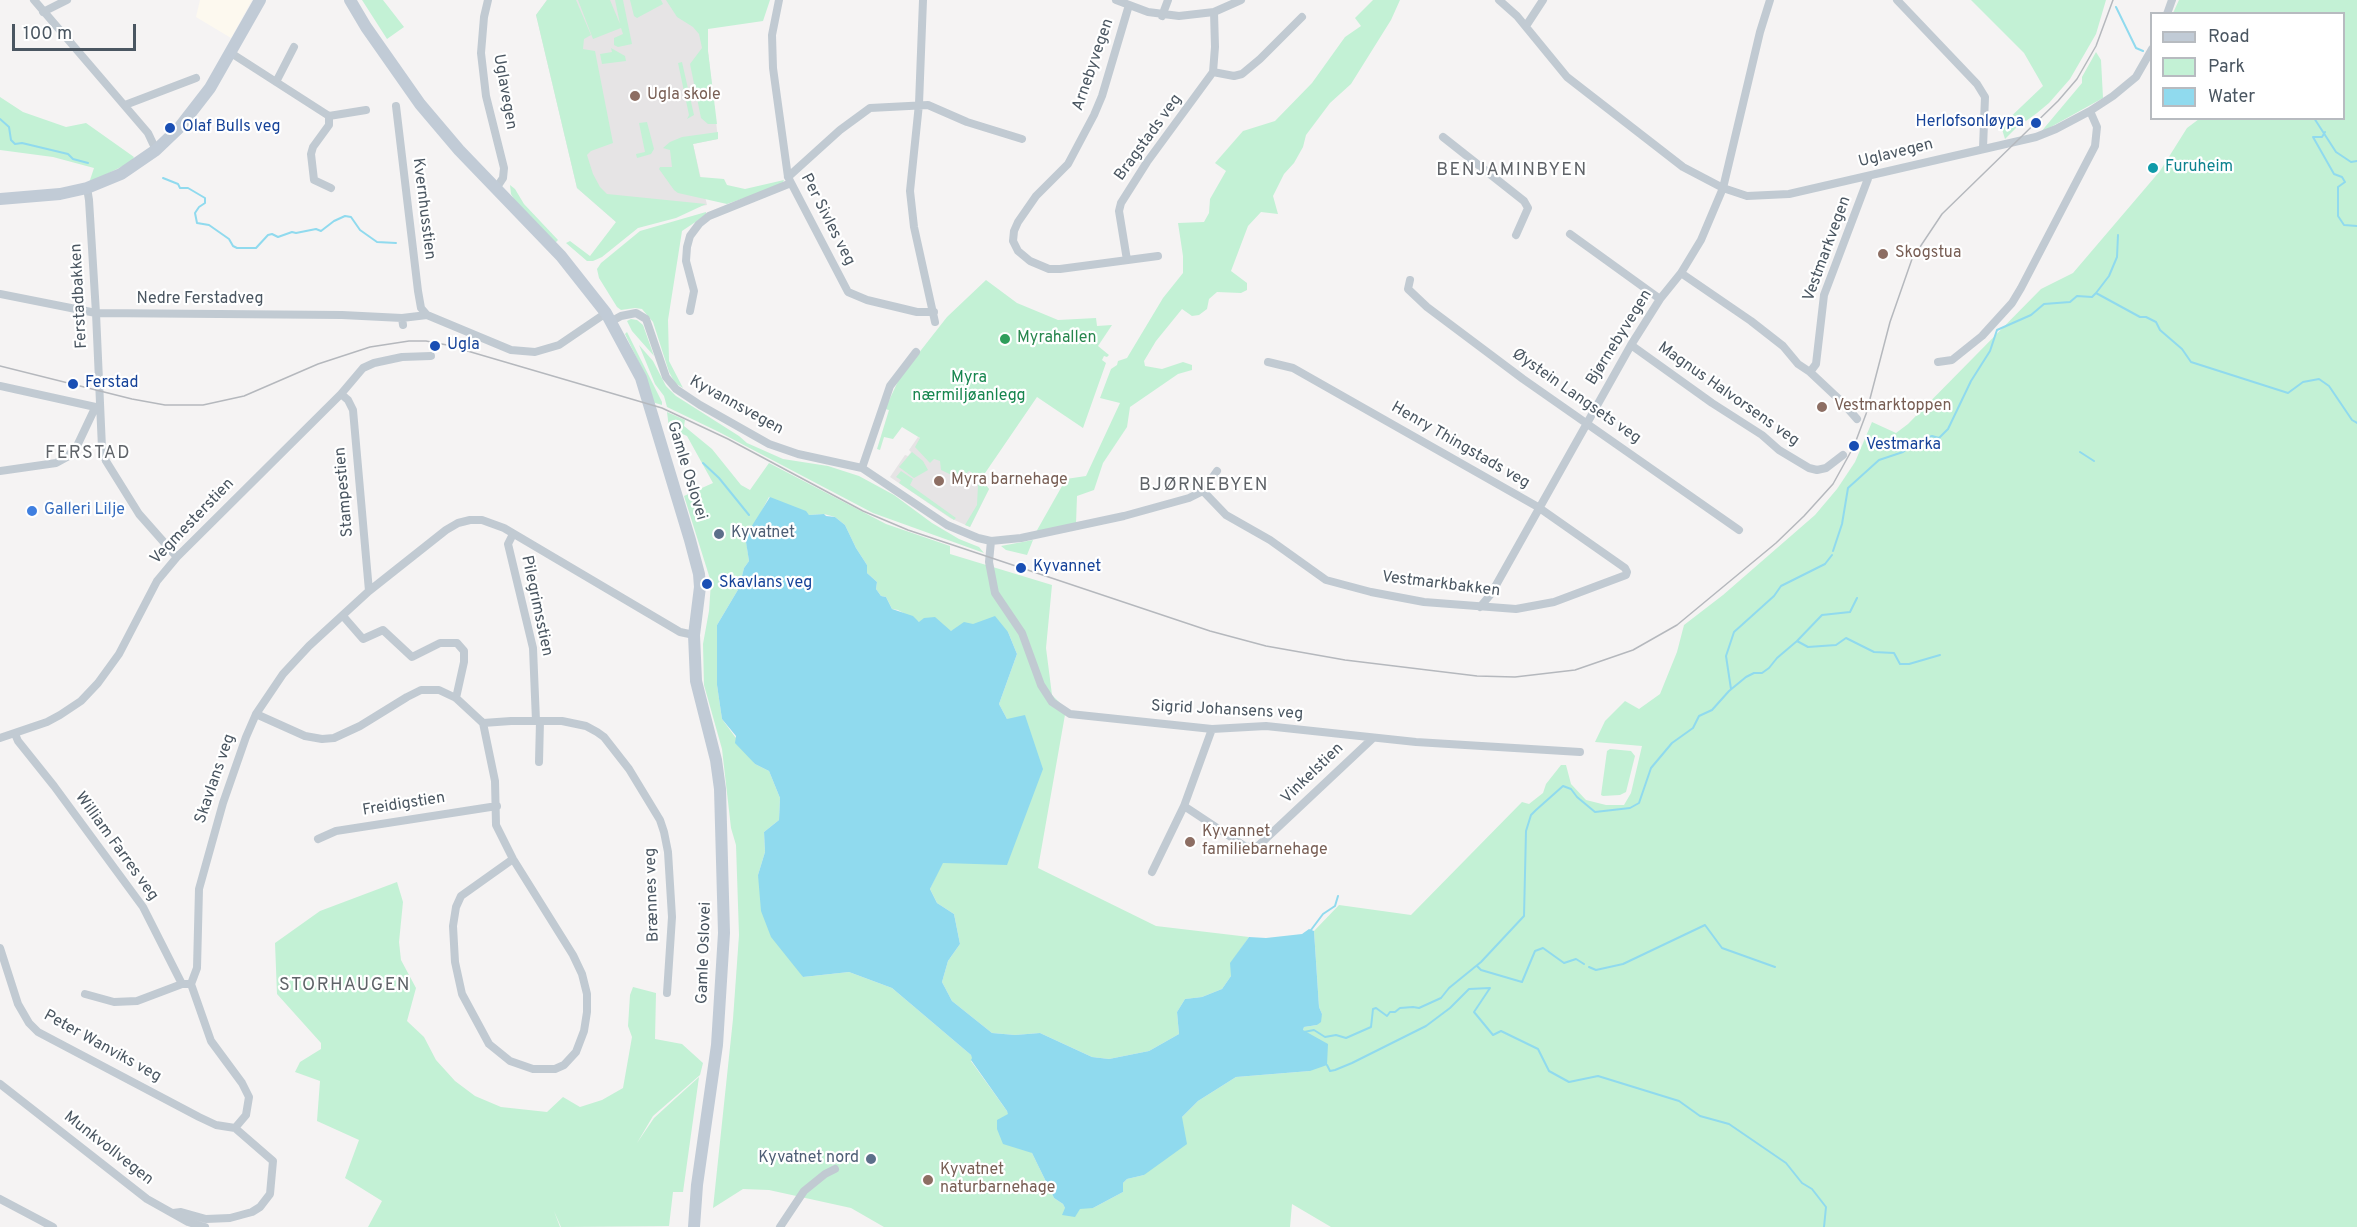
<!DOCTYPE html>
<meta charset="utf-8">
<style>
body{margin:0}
#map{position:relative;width:2357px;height:1227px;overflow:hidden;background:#f5f3f3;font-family:Overpass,sans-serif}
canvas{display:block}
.legend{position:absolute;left:2150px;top:12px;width:195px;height:108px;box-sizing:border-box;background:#fff;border:2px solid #b7bbc0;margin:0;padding:8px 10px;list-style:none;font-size:18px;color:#4a5661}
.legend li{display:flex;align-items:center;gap:12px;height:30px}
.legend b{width:30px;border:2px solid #b7bbc0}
.scale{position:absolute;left:12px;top:24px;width:124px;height:27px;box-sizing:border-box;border:3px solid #4a5661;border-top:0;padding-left:8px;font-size:18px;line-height:21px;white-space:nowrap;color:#4a5661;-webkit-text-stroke:4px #fff;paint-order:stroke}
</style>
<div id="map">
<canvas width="2357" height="1227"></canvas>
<ul class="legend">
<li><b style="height:8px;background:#c1cbd6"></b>Road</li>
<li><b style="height:16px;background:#c3f1d5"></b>Park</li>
<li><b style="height:16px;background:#90daee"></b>Water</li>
</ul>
<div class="scale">100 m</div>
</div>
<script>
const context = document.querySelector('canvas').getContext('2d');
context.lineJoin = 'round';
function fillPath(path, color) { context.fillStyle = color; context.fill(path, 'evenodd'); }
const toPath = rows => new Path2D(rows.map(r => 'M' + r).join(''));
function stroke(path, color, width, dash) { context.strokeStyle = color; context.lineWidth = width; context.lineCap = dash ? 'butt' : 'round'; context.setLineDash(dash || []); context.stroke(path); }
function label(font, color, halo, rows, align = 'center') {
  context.font = font + ' Overpass,sans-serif'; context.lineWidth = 4.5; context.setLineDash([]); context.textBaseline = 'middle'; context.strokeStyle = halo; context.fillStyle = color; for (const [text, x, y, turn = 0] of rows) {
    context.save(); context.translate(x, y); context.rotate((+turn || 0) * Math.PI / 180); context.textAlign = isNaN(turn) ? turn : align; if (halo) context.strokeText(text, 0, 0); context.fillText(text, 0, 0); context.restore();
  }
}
fillPath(toPath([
 [200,0,252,0,231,38,196,17]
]), '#fdf9ef');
fillPath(toPath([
 [547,0,750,0,705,25,718,139,693,144,707,205,616,222,577,188,536,15],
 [918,437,981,479,989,489,970,527,950,518,890,477,905,455,908,456,911,452,909,450]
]), '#e6e4e5');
fillPath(toPath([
 [362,0,383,0,404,27,387,39],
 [547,0,576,0,591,35,584,39,583,49,595,51,613,143,591,151,587,155,593,174,600,187,607,194,706,204,676,218,638,228,602,257,593,261,587,261,566,243,570,241,590,256,616,222,577,188,536,15],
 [578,0,610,0,620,24,615,0,623,0,632,44,618,47,614,45,614,38,623,34,621,28,593,39],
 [630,0,661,0,663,4,637,18,634,16],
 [666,0,770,0,763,21,708,29,708,51,717,124,708,124,701,118,690,64,702,48,699,34,693,27,677,17],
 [1373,0,1400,0,1391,20,1351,84,1330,103,1306,135,1303,147,1294,163,1284,174,1273,196,1278,214,1261,212,1248,226,1231,271,1247,283,1247,290,1241,293,1217,292,1209,299,1207,309,1199,315,1192,316,1182,309,1156,341,1144,361,1145,366,1162,369,1183,362,1192,365,1192,370,1178,374,1130,407,1127,427,1103,463,1094,490,1077,496,1076,524,1036,532,1066,479,1086,476,1120,403,1100,398,1111,369,1117,365,1118,361,1127,358,1163,298,1183,273,1183,256,1178,223,1204,222,1209,213,1210,199,1226,171,1215,163,1243,131,1275,121,1312,83,1345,37,1361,26,1355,18],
 [1971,0,2106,0,2096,34,2070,79,2049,103,2037,113,2026,121,2024,120,2005,139,2001,126,2043,86,2024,53],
 [2179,0,2357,0,2357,1227,1331,1227,1292,1204,1290,1227,884,1227,851,1208,769,1190,743,1189,713,1208,733,1019,739,935,736,845,731,828,722,749,704,685,703,644,709,611,711,582,684,496,713,483,687,436,669,428,667,412,685,420,684,426,712,449,741,485,750,490,769,463,886,524,950,546,950,554,1052,585,1046,648,1052,695,1066,709,1038,868,1156,926,1249,937,1231,963,1231,976,1222,989,1202,997,1185,999,1177,1012,1179,1034,1149,1051,1109,1059,1092,1057,1040,1033,1015,1035,992,1033,952,1001,942,982,948,961,960,944,954,914,937,903,930,889,1007,719,999,704,1017,654,1008,632,973,624,951,631,919,622,898,610,892,609,886,597,881,596,876,589,877,582,867,573,867,565,856,548,845,525,835,517,824,514,809,515,769,497,746,541,749,561,744,568,739,588,717,625,717,685,722,719,755,764,769,771,780,798,779,820,764,832,765,852,758,875,803,977,849,972,892,988,971,1055,973,1058,971,1061,1007,1111,1032,1153,1054,1198,1063,1204,1065,1208,1093,1208,1123,1192,1123,1183,1127,1179,1144,1175,1182,1117,1198,1101,1236,1077,1310,1071,1303,1030,1304,1027,1317,1025,1322,1014,1319,1007,1314,931,1339,905,1411,915,1522,802,1529,804,1543,793,1546,784,1561,765,1566,765,1571,784,1586,800,1606,805,1624,805,1631,793,1642,746,1595,742,1605,721,1625,701,1639,709,1660,694,1677,652,1684,625,1723,595,1815,515,1837,489,1855,462,1872,422,1896,433,1908,424,2041,289,2073,273,2160,171,2187,128,2199,119,2344,118,2344,14,2173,13],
 [611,48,625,56,626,61,602,64,600,54,612,52],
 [2096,52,2101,60,2103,98,2040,133,2082,83,2082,77],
 [682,62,694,115,687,119,689,115,678,63],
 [0,97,23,112,66,127,86,123,134,157,131,162,89,183,94,168,53,157,0,150],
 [647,122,654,149,651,154,637,158,636,154,645,152,639,123],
 [718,132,718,139,693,144,700,177,724,179,727,185,745,189,784,180,783,182,776,187,727,204,678,193,674,190,659,169,660,167,672,167,670,150,663,148,670,142,682,137],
 [510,185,515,189,524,204,558,240,555,243,515,201,511,194],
 [706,212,706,215,682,231,668,320,669,361,683,388,675,383,669,372,653,322,642,309,635,308,621,310,617,307,599,278,597,269,601,263,640,231],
 [986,280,1017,303,1058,320,1096,318,1097,326,1112,325,1098,346,1109,355,1107,357,1104,356,1102,360,1106,363,1083,428,1037,397,981,479,989,489,970,527,965,525,977,505,978,485,981,479,969,471,960,479,941,470,940,461,934,459,930,463,915,447,920,438,902,427,893,439,884,437,880,450,877,449,889,410,885,409,900,377,947,317],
 [631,319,637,320,643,325,654,356,632,331,627,321],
 [627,332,662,402,662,405,652,402,642,369,625,334],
 [639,345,653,361,666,386,676,396,739,436,747,443,783,459,828,466,859,476,894,495,932,523,959,539,979,547,984,553,873,513,719,432,667,407,664,396,655,384],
 [912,452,923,461,928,470,914,478,899,467],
 [901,471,913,479,910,485,956,518,954,520,899,483,901,480,896,477],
 [1033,540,1027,555,1006,550,1001,546],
 [1610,749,1631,751,1635,756,1626,792,1620,795,1603,796,1601,795,1607,751],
 [397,882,403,902,399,942,401,960,416,988,407,1021,424,1037,436,1060,455,1081,475,1096,501,1107,547,1112,563,1097,580,1107,602,1100,623,1088,632,1037,628,1026,630,995,633,987,656,993,655,1039,682,1044,703,1063,700,1075,653,1116,637,1143,654,1118,699,1077,683,1192,673,1192,669,1226,561,1227,554,1211,560,1227,368,1227,382,1201,345,1178,359,1140,317,1121,320,1081,295,1072,300,1062,321,1049,321,1043,277,994,275,943,320,911]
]), '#c3f1d5');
fillPath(toPath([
 [770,497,806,511,809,515,824,514,826,516,835,517,845,525,856,548,867,565,867,573,877,582,876,589,881,596,886,597,892,609,913,616,919,622,924,618,935,617,951,631,964,622,973,624,995,616,1008,632,1017,654,999,704,1007,719,1025,715,1043,769,1007,865,943,863,930,889,937,903,954,914,960,944,948,961,942,982,952,1001,992,1033,1015,1035,1040,1033,1092,1057,1109,1059,1149,1051,1179,1034,1177,1012,1185,999,1202,997,1222,989,1231,976,1230,963,1249,937,1266,938,1302,934,1309,929,1314,931,1319,1007,1322,1014,1321,1022,1317,1025,1304,1027,1303,1030,1328,1044,1327,1065,1310,1071,1236,1077,1198,1101,1182,1117,1187,1144,1144,1175,1127,1179,1123,1183,1123,1192,1093,1208,1080,1209,1075,1217,1062,1215,1065,1208,1063,1204,1054,1198,1032,1153,1003,1144,997,1129,997,1120,1008,1114,1007,1111,971,1060,972,1058,971,1055,892,988,849,972,803,977,771,937,761,911,758,875,765,852,764,832,779,820,780,798,769,771,755,764,735,743,736,736,722,719,717,685,717,625,739,588,744,568,749,561,746,542,743,540]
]), '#90daee');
stroke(toPath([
 [2116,7,2136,48,2143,51],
 [2314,118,2336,152,2351,162,2357,161],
 [0,119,9,127,11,140,15,144,22,143,68,154,73,159,88,163],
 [2325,132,2322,137,2313,137,2334,174,2342,177,2345,182,2338,187,2338,216,2344,225,2357,226],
 [163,178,178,184,180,188,188,188,205,198,205,203,199,207,195,213,197,223,209,225,229,239,233,246,237,248,256,248,268,235,272,234,278,237,292,232,296,233,316,229,321,231,334,221,345,216,351,217,360,230,377,242,396,243],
 [2096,293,2109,276,2117,257,2118,235],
 [2080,452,2094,461],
 [703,463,719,478,749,515],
 [1833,551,1842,524,1848,488,1879,460,1903,452,1915,442,1932,436,1939,438,1948,429,1971,381,1990,351,1997,330,2031,315,2044,304,2070,302,2077,296,2092,297,2096,293,2140,317,2146,317,2156,322,2160,330,2182,349,2191,362,2288,393,2303,382,2319,379,2329,386,2352,420,2357,423],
 [1797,641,1822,615,1850,612,1857,598],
 [1731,689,1726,656,1734,632,1774,596,1781,586,1825,564,1832,555],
 [1311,930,1323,914,1335,906,1338,896],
 [1477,966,1481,970,1522,982,1535,951,1543,948,1564,963,1576,959,1584,964],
 [1589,967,1596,970,1623,964,1705,925,1722,948,1775,967],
 [1304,1032,1314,1030,1325,1037,1336,1035,1346,1038,1371,1027,1373,1009,1376,1008,1387,1016,1390,1012,1395,1012,1400,1008,1413,1007,1419,1008,1441,998,1449,988,1481,962,1524,916,1526,831,1531,815,1536,810,1563,786,1571,789,1577,797,1595,812,1630,808,1639,803,1651,768,1672,743,1693,728,1699,716,1712,710,1729,691,1746,677,1754,673,1762,673,1769,668,1777,658,1797,641,1808,647,1836,645,1846,638,1874,652,1894,653,1900,664,1909,664,1940,655],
 [1327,1065,1330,1071,1335,1070,1352,1063,1426,1026,1450,1008,1469,989,1490,988,1474,1012,1493,1035,1501,1031,1538,1049,1549,1071,1569,1082,1598,1076,1679,1101,1700,1116,1729,1124,1786,1163,1802,1183,1812,1189,1826,1207,1824,1227]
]), '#90daee', 2);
stroke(toPath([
 [34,0,148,133,156,150],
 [488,0,484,17,481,53,486,96,504,168,503,178,497,187],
 [779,0,772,35,773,68,788,177,848,292,867,300,917,312,934,312],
 [923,0,919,104,910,191,914,227,935,322],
 [1116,0,1148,12,1179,16,1214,12,1241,0],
 [1499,0,1517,16,1567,77,1683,167,1723,188,1747,196,1789,194,2036,137,2056,129,2090,111,2097,127,2095,146,2021,288,2012,303,1982,336,1952,360,1938,362],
 [1897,0,1977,84,1985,97,1983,148],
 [1129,5,1102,96,1094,115,1068,164,1036,196,1018,222,1014,231,1013,241,1018,251,1030,261,1049,269,1060,269,1158,256],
 [43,12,67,0],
 [2167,14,2172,0],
 [1162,16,1168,0],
 [1526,26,1543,0],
 [231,53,329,116,366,110],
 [1213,72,1234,76,1242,74,1260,59,1302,17],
 [276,82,294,47],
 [125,105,196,78],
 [396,106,418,291,421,308,427,315],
 [2090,111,2113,96,2136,77,2152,49],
 [329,116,329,125,313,147,311,154,314,180,331,188],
 [1443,137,1524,201,1528,208,1516,235],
 [788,177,840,130,870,108,928,105,967,122,1022,139],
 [87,188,89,200,96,313,102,448,106,461,139,514,177,557],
 [1570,234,1660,299],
 [1127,260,1119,211,1121,203,1147,162,1213,72,1215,47,1214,12],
 [1681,273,1751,321,1783,346,1798,364,1810,372],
 [1410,280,1408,289,1427,307,1523,379,1739,530],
 [0,294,96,313,342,315,402,318,403,325],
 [690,311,694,291,686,261,687,247,690,236,699,224,709,216,791,183],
 [402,318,427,315,511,350,535,352,559,345,606,313],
 [612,321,621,316,636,313,646,319,666,377,676,389,700,405,769,444,798,454,862,468,947,525,978,538,991,541,1021,538,1124,516,1189,498,1203,491,1217,471],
 [1631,345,1712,403,1762,435,1779,450,1809,468,1817,470,1826,468,1843,455],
 [0,386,100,408],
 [341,394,348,400,353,410,369,591],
 [1857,419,1843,403,1810,372,1816,364,1824,295,1869,176],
 [862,468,890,386,916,352],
 [0,471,56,463,67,457,77,446,95,408],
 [1203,491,1226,515,1270,540,1326,580,1371,592,1424,602,1516,609,1554,602,1626,575,1627,572,1625,568,1538,507,1293,368,1268,362],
 [513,534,508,544,533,648,536,721],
 [991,541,989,562,995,593,1022,633,1041,685,1052,702,1070,714,1212,729,1266,726,1416,742,1580,752],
 [1480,607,1491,594,1631,345,1660,299,1681,273,1701,240,1723,188,1760,32,1770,0],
 [343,616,363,639,383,630,412,657,440,643,457,643,464,651,464,662,456,698],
 [256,714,305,736,322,739,334,738,360,726,407,697,421,690,439,690,456,698,483,723,511,721,562,721,586,726,597,732,604,737,629,769,660,820,664,832,668,852,672,917,667,993],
 [483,723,495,781,496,825,513,859,573,955,582,974,587,994,587,1012,584,1031,576,1052,564,1065,555,1069,533,1069,510,1061,489,1044,462,994,455,962,453,926,456,907,461,896,513,859],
 [15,734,18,741,54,786,143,907,182,984,191,984,211,1041,242,1083,249,1097,246,1115,235,1128],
 [0,738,47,722,60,715,81,701,98,683,119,654,157,581,177,557,341,394,363,368,374,363,402,357,431,356],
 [539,762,540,721],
 [1184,806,1246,847,1258,846,1373,738],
 [318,839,336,831,497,806],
 [1152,872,1184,806,1212,729],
 [0,948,18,1004,29,1023,38,1032,199,1117,216,1125,235,1128],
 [191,984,197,968,199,889,223,803,246,737,256,714,283,674,309,646,369,591,446,530,458,523,470,520,482,520,504,528,680,632,694,635],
 [85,994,114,1002,137,1001,182,984],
 [0,1084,147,1199,188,1222,205,1227],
 [0,1199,53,1227],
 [173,1213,181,1212,206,1219,230,1218,252,1212,260,1207,270,1194,273,1161,235,1128],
 [780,1227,804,1191,825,1174,835,1169]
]), '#c1cad2', 8);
stroke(toPath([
 [350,0,366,27,420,104,459,150,561,256,606,313,641,378,690,540,699,574,700,587,694,635,696,681,716,760,720,789,724,933,717,1045,697,1185,694,1227],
 [0,199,60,194,87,188,121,174,156,150,179,128,210,88,260,0]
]), '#c1cbd6', 12);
stroke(toPath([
 [0,366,132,399,165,405,203,405,244,396,318,364,370,347,409,341,426,341,447,345,662,408,728,439,863,511,908,530,1210,631,1266,646,1345,660,1477,676,1515,677,1575,670,1633,650,1677,625,1776,543,1804,516,1833,484,1854,446,1866,414,1890,322,1912,259,1942,214,2058,101,2077,79,2096,46,2113,0]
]), '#b5b8bd', 1.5);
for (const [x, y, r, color] of [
 [635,96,6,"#8d6e63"],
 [2036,123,6,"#1a4fb4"],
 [170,128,6,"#1a4fb4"],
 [2153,168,6,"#0f9aa8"],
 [1883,254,6,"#8d6e63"],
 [1005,339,6,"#2e9e5b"],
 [435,346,6,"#1a4fb4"],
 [73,384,6,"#1a4fb4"],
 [1822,407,6,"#8d6e63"],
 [1854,446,6,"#1a4fb4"],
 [939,481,6,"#8d6e63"],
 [32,511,6,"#3f7fe0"],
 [719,534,6,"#5c6f8a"],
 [1021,568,6,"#1a4fb4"],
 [707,584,6,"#1a4fb4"],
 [1190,842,6,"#8d6e63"],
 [871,1159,6,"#5c6f8a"],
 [928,1180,6,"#8d6e63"]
]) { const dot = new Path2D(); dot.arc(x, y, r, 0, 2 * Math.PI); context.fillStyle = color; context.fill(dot); stroke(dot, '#fff', 2); }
label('16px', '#4a5661', '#fff', [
 ["Arnebyvegen",1094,65,-71],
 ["Uglavegen",504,92,80],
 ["Bragstads veg",1149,138,-54],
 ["Uglavegen",1896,154,-14],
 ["Kvernhusstien",423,209,83],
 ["Per Sivles veg",827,220,63],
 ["Vestmarkvegen",1828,249,-70],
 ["Ferstadbakken",80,296,-93],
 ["Nedre Ferstadveg",200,300],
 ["Bjørnebyvegen",1620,338,-58],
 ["Magnus Halvorsens veg",1728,395,35],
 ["Øystein Langsets veg",1576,397,35],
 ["Kyvannsvegen",736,406,29],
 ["Henry Thingstads veg",1460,446,30],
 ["Gamle Oslovei",686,471,73],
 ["Stampestien",345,492,-95],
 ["Vegmesterstien",193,522,-46],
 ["Vestmarkbakken",1441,585,7],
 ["Pilegrimsstien",536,606,78],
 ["Sigrid Johansens veg",1227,711,3],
 ["Vinkelstien",1313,774,-44],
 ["Skavlans veg",216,779,-71],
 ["Freidigstien",404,805,-9],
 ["William Farres veg",116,847,54],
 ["Brænnes veg",653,895,-92],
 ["Gamle Oslovei",705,953,-88],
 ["Peter Wanviks veg",102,1047,29],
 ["Munkvollvegen",108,1149,38]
]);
label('16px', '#785e54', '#fff', [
 ["Ugla skole",647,96],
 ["Skogstua",1895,254],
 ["Vestmarktoppen",1834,407],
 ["Myra barnehage",951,481],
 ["Kyvannet",1202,833],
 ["familiebarnehage",1202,851],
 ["Kyvatnet",940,1171],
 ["naturbarnehage",940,1189]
], 'left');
label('16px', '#164399', '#fff', [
 ["Herlofsonløypa",2024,123,"right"],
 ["Olaf Bulls veg",182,128],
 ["Ugla",447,346],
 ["Ferstad",85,384],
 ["Vestmarka",1866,446],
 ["Kyvannet",1033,568],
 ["Skavlans veg",719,584]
], 'left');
label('16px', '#0d838f', '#fff', [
 ["Furuheim",2165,168]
], 'left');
label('16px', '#27864d', '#fff', [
 ["Myrahallen",1017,339]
], 'left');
label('16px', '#17864f', '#fff', [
 ["Myra",969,379],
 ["nærmiljøanlegg",969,397]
]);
label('16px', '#366cbe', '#fff', [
 ["Galleri Lilje",44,511]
], 'left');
label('16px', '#4e5e75', '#fff', [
 ["Kyvatnet",731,534],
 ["Kyvatnet nord",859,1159,"right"]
], 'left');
context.letterSpacing = '1.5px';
label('18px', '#5f6368', '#fff', [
 ["BENJAMINBYEN",1512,171],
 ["FERSTAD",88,454],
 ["BJØRNEBYEN",1204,486],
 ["STORHAUGEN",345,986]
]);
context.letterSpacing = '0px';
</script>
